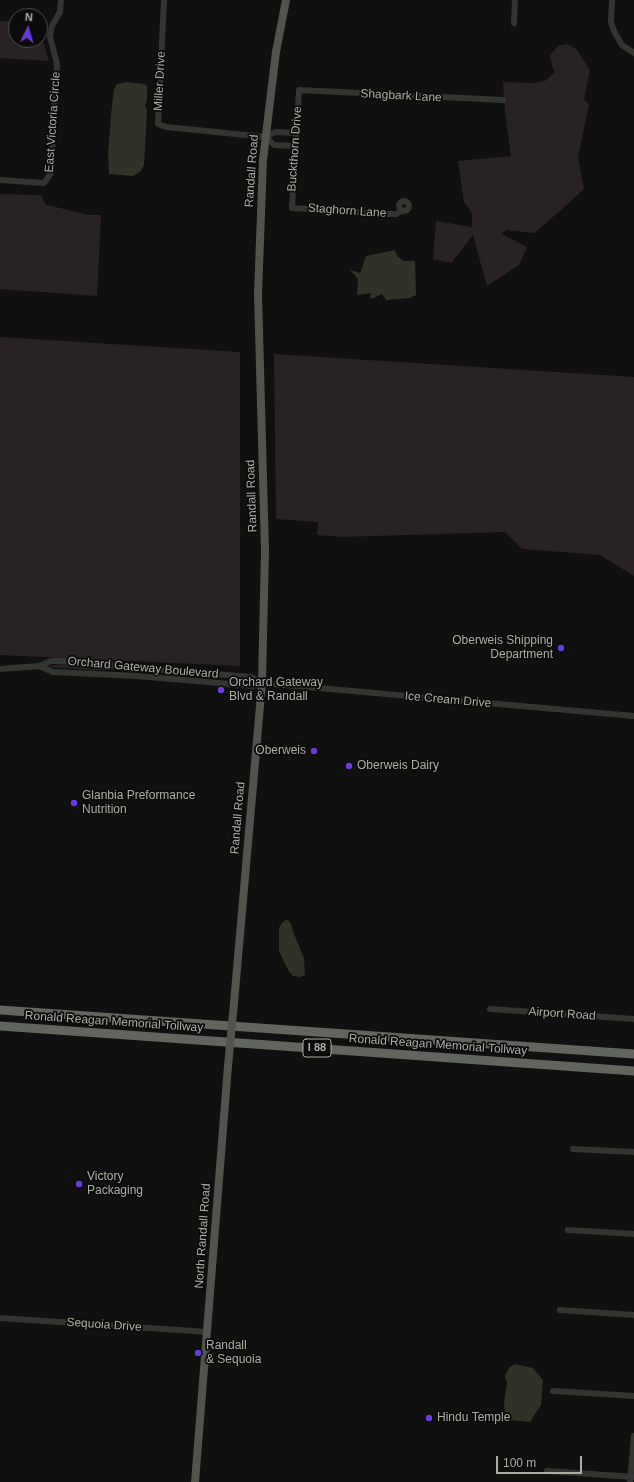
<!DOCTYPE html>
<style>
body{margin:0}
#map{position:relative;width:634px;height:1482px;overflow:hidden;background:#0f100f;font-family:Arial,sans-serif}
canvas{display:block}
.north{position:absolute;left:8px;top:8px;width:40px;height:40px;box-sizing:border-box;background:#0a0b0a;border:1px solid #4a4d47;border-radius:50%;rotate:5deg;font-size:11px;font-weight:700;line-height:16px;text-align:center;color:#abafa2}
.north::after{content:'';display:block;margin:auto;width:14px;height:18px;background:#6a3bdc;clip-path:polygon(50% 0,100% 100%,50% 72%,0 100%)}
.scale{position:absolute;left:496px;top:1456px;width:86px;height:18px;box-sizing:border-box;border:2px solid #abafa2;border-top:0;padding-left:5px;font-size:12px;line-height:14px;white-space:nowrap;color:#abafa2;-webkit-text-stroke:3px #0a0b0a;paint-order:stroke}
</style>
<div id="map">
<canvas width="634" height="1482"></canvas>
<div class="north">N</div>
<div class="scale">100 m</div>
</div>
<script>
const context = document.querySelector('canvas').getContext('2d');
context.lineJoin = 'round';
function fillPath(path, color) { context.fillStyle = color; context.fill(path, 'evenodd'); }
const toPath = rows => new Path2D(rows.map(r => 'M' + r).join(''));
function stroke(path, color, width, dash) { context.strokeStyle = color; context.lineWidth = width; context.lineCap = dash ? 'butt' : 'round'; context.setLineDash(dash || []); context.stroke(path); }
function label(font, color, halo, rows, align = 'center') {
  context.font = font + ' Arial,sans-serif'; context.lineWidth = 3.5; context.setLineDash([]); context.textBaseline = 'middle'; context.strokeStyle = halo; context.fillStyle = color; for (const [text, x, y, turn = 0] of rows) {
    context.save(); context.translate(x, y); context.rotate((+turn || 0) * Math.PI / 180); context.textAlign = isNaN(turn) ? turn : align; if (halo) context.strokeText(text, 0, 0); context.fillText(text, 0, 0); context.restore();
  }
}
fillPath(toPath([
 [0,21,16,22,16,40,40,40,40,24,45,24,43,42,49,61,0,58],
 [568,44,577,50,590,70,584,99,589,105,578,157,584,189,560,211,534,233,507,230,501,234,527,247,519,265,487,286,473,235,451,263,433,259,436,221,472,227,472,213,464,202,458,161,511,156,505,112,503,82,534,83,545,81,555,72,552,66,550,55,558,46],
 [0,194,41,195,46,205,52,206,88,215,101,215,97,296,0,289],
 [0,337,240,352,240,666,0,655],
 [274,354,634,377,634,576,600,555,522,549,505,532,342,537,317,535,318,522,276,519],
 [61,664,132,670,91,670,45,667]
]), '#292224');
fillPath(toPath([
 [126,82,145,84,147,87,147,100,145,106,147,111,144,165,141,171,133,176,109,174,108,153,112,105,114,89,117,84],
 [395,250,397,256,404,261,415,261,416,295,410,298,386,300,382,294,374,298,370,298,371,293,357,295,358,279,350,270,360,273,366,256],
 [287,919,291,924,294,934,304,958,305,975,300,977,293,976,288,970,279,951,279,928,282,923],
 [514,1364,533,1368,543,1380,541,1405,530,1422,509,1420,505,1415,504,1403,507,1384,505,1376,509,1368]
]), '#313227');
stroke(toPath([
 [164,0,158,124,166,127,266,137],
 [612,0,611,22,614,31,622,45,634,53],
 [514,23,515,0],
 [266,137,274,145,295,146],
 [266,137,275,132,296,133],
 [0,180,44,183,51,173,57,64,50,37,52,26,60,12,61,0],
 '399 206a5 5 0 1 1 10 0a5 5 0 1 1-10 0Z',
 [402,210,397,214,386,214,292,208,299,90,503,100],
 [39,666,53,672,137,676,253,686,262,683,634,716],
 [0,669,39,666,51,661,61,661,251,677,262,683],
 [490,1009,634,1019],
 [573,1149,634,1152],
 [568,1230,634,1234],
 [560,1310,634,1315],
 [0,1318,208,1332],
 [553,1391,634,1396],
 [547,1471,634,1477],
 [630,1482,634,1436]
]), '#333530', 6);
stroke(toPath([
 [234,1003,262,683,265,551,258,294,263,160,276,52,286,0],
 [195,1482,228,1066]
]), '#51534d', 8);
stroke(toPath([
 [0,1010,634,1054],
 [0,1026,634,1071]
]), '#62655d', 9);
stroke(toPath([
 [228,1066,234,1003]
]), '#51534d', 8);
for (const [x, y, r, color] of [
 [561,648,4,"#6a3bdc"],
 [221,690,4,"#6a3bdc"],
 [314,751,4,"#6a3bdc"],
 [349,766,4,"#6a3bdc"],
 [74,803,4,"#6a3bdc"],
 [79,1184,4,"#6a3bdc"],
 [198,1353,4,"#6a3bdc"],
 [429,1418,4,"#6a3bdc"]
]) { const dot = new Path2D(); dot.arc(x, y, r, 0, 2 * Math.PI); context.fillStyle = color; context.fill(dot); stroke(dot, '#0a0b0a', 1.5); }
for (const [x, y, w] of [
 [317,1048,28]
]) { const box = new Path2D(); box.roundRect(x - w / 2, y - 9, w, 18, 3); context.fillStyle = '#0a0b0a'; context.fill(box); stroke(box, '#abafa2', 1); }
label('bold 11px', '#abafa2', null, [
 ["I 88",317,1048]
]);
label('12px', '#abafa2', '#0a0b0a', [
 ["Miller Drive",160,81,-87],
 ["Shagbark Lane",401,96,3],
 ["East Victoria Circle",53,122,-86],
 ["Buckthorn Drive",295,149,-86],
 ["Randall Road",252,171,-86],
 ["Staghorn Lane",347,211,4],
 ["Randall Road",252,496,-92],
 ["Orchard Gateway Boulevard",143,668,5],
 ["Ice Cream Drive",448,700,5],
 ["Randall Road",238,818,-85],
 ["Airport Road",562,1014,4],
 ["Ronald Reagan Memorial Tollway",114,1022,4],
 ["Ronald Reagan Memorial Tollway",438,1045,4],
 ["North Randall Road",203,1236,-86],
 ["Sequoia Drive",104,1325,4]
]);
label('12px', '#abafa2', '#0a0b0a', [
 ["Oberweis Shipping",553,641,"right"],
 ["Department",553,655,"right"],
 ["Orchard Gateway",229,683],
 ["Blvd & Randall",229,697],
 ["Oberweis",306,751,"right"],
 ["Oberweis Dairy",357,766],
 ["Glanbia Preformance",82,796],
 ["Nutrition",82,810],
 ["Victory",87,1177],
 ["Packaging",87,1191],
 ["Randall",206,1346],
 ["& Sequoia",206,1360],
 ["Hindu Temple",437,1418]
], 'left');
</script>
